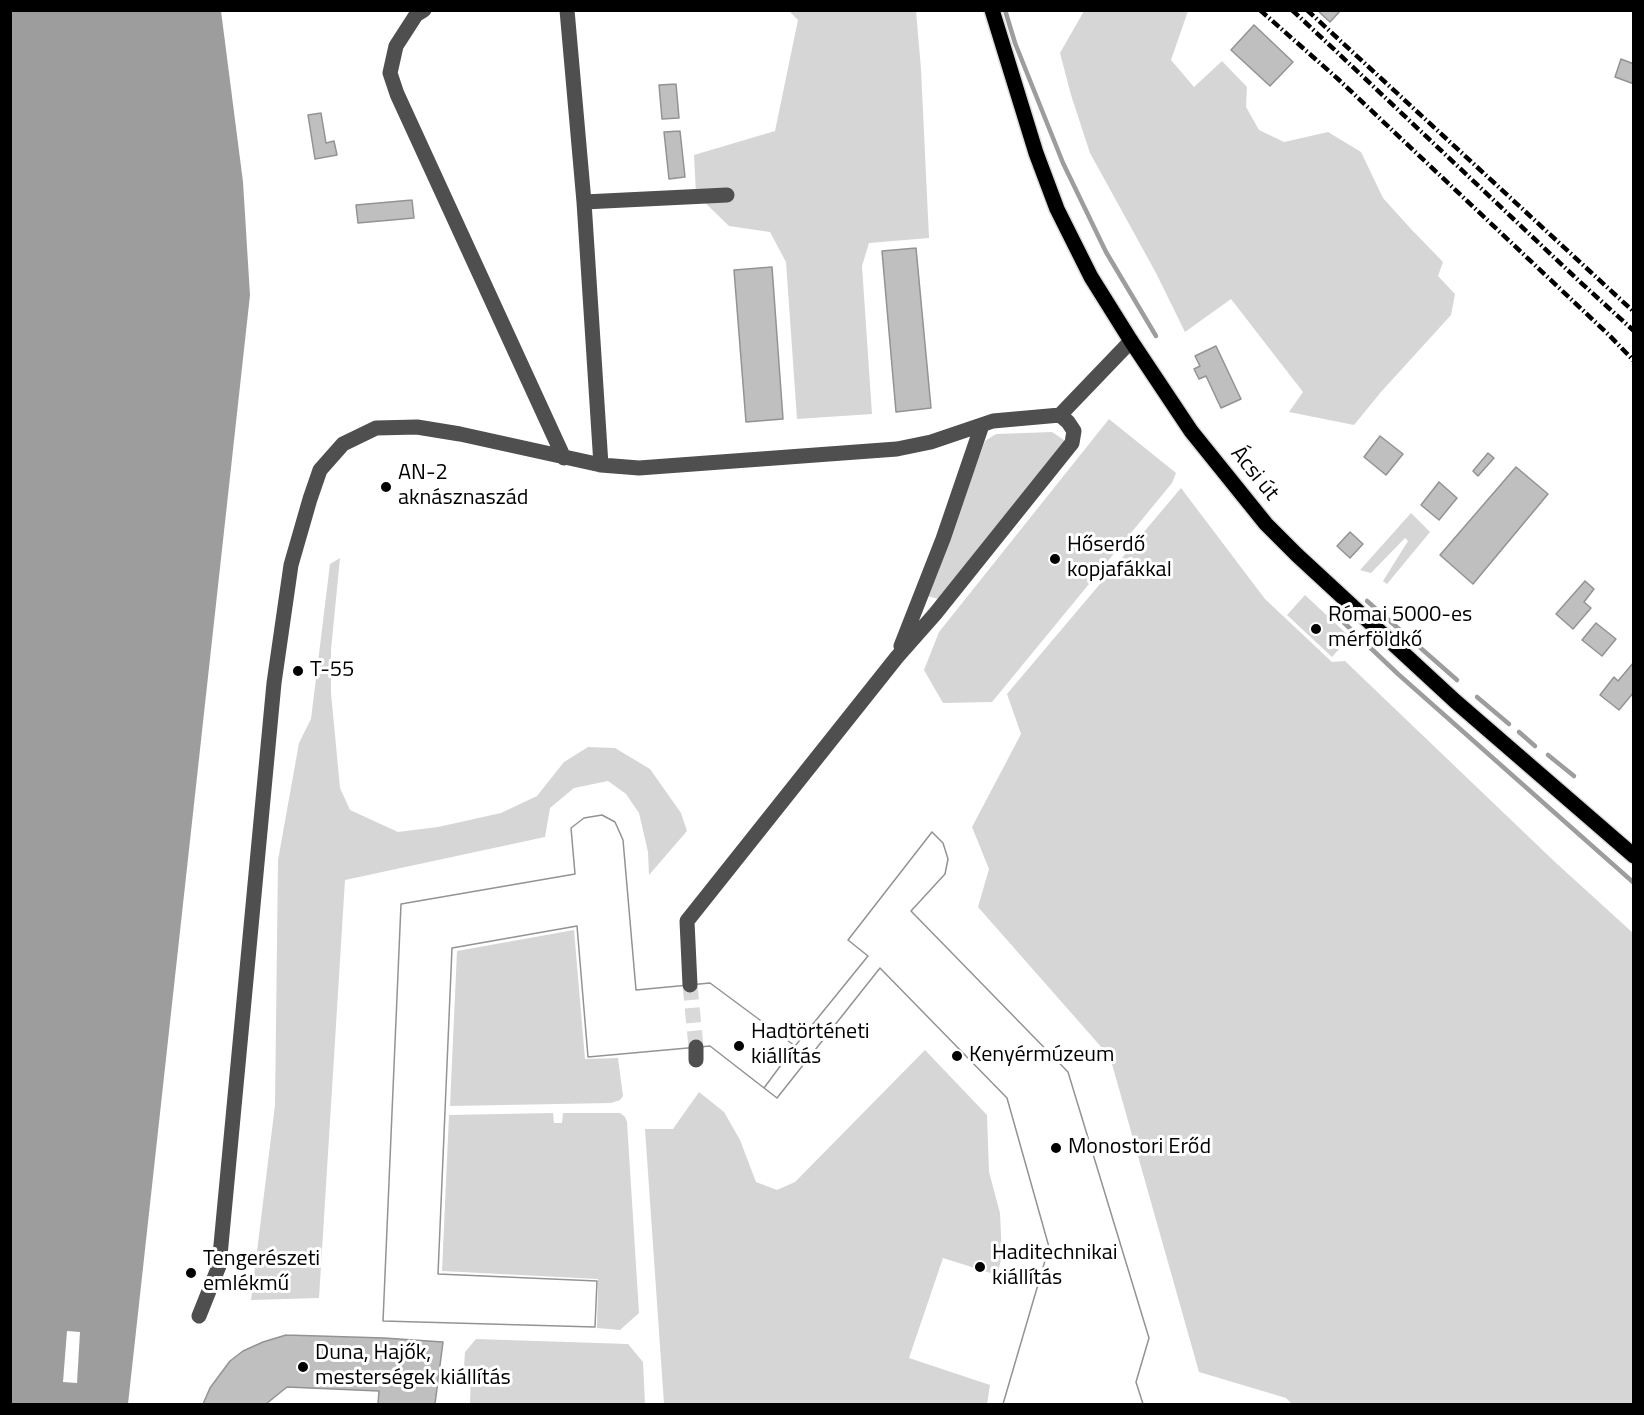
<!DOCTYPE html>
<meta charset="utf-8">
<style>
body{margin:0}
#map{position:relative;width:1644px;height:1415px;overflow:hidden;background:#fff;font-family:"Titillium Web",sans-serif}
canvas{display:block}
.frame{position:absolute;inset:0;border:12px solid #000;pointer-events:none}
</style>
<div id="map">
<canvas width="1644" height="1415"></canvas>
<div class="frame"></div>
</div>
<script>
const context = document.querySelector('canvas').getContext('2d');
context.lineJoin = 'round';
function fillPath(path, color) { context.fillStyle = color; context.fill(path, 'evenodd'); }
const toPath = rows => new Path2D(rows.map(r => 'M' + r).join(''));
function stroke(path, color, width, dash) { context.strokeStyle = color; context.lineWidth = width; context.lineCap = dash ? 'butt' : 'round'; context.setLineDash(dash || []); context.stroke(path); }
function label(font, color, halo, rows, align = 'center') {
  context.font = font + ' "Titillium Web",sans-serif'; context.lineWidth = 6; context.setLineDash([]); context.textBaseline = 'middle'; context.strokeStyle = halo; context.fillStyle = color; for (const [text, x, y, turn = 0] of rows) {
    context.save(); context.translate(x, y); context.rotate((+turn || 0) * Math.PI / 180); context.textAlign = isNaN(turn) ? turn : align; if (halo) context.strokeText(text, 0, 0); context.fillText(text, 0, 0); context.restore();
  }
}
fillPath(toPath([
 [789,11,916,11,921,69,929,238,869,243,862,266,872,414,797,419,786,262,770,232,729,226,696,194,694,155,775,131,798,20],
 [1084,11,1188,11,1171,60,1194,87,1222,61,1247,87,1246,107,1259,130,1284,142,1328,132,1361,152,1383,198,1411,229,1443,262,1438,276,1455,294,1451,315,1381,392,1354,425,1289,412,1303,392,1231,299,1185,332,1156,273,1090,153,1071,95,1060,53],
 [1109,419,1176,473,1172,483,992,702,943,703,924,670,939,632],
 [1052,432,1064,440,1064,446,939,599,927,596,985,441,996,434],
 [1181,488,1265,599,1332,662,1345,661,1555,862,1633,933,1633,1404,1292,1404,1286,1398,1199,1372,1110,1057,978,907,989,869,972,827,1021,734,1007,694],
 [1411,513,1430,532,1387,584,1383,581,1408,541,1405,538,1371,573,1360,570],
 [340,558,331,650,331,693,340,788,350,810,398,832,438,827,501,813,537,796,564,762,588,747,615,748,650,769,681,813,687,831,649,875,648,852,639,813,626,794,608,781,574,788,550,808,545,837,345,880,319,1298,251,1300,275,1105,278,860,299,743,311,719,330,564],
 [1305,595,1350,637,1332,657,1287,615],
 [574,930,585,1059,618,1058,623,1096,620,1100,611,1103,450,1106,457,951],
 [925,1050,987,1115,989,1172,1000,1213,1002,1256,997,1275,943,1258,909,1358,990,1385,987,1404,664,1404,645,1129,673,1129,699,1092,724,1112,740,1140,756,1182,777,1190,795,1182],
 [553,1113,554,1123,562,1123,563,1113,620,1113,625,1117,627,1122,639,1313,620,1330,597,1328,598,1279,442,1271,449,1115],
 [476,1339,628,1344,643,1362,645,1404,470,1404,471,1373,464,1366,465,1352]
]), '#d6d6d6');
fillPath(toPath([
 [10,11,221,11,243,182,250,295,128,1404,11,1404]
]), '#9d9d9d');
fillPath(toPath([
 [67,1331,80,1332,77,1383,63,1382]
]), '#fff');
stroke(toPath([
 [1005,10,1015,43,1063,163,1106,252,1156,336],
 [1367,601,1457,680],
 [1339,618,1398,674,1634,883],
 [1477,697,1509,724],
 [1519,732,1535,746],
 [1548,755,1574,776]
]), '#9d9d9d', 4.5);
const building = toPath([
 [1317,10,1341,10,1330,22,1317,10],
 [1254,25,1293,62,1270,86,1231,50,1254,25],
 [1621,59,1634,64,1634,84,1615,77,1621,59],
 [676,84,679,118,662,119,659,85,676,84],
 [321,113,326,143,334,141,337,155,315,159,308,115,321,113],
 [680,131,685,177,669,179,664,132,680,131],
 [412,200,414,218,358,223,356,205,412,200],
 [916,248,931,408,896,412,882,251,916,248],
 [772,267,783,419,746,422,734,270,772,267],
 [1216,346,1241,399,1221,408,1206,376,1199,379,1194,369,1200,366,1195,356,1216,346],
 [1380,436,1403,454,1386,475,1364,457,1380,436],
 [1488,453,1494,458,1478,476,1473,471,1488,453],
 [1516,467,1548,494,1473,584,1440,555,1516,467],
 [1439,482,1457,498,1439,520,1421,505,1439,482],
 [1350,532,1363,544,1350,558,1337,546,1350,532],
 [1585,581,1594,589,1584,602,1591,608,1573,629,1556,614,1585,581],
 [1596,623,1616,639,1602,656,1582,640,1596,623],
 [1634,662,1634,692,1619,710,1600,695,1614,677,1618,681,1634,662],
 [602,815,615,822,623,840,636,990,710,983,795,1046,764,1088,710,1046,588,1057,577,926,452,948,438,1274,597,1281,595,1327,383,1321,401,904,575,874,571,828,584,818,602,815],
 [602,815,615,822,623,840,636,990,710,983,795,1046,868,956,848,940,932,832,943,843,948,859,945,874,911,911,1068,1072,1149,1338,1136,1382,1143,1404,1003,1404,1049,1247,1007,1098,880,968,777,1098,710,1046,588,1057,577,926,452,948,438,1274,597,1281,595,1327,383,1321,401,904,575,874,571,828,584,818,602,815],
 [932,832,943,843,948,859,945,874,911,911,1068,1072,1149,1338,1136,1382,1143,1404,1003,1404,1049,1247,1007,1098,880,968,777,1098,764,1088,795,1046,868,956,848,940,932,832],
 [286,1335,384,1338,443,1342,435,1404,378,1404,379,1391,287,1387,266,1404,203,1404,210,1388,230,1361,243,1351,263,1342,286,1335]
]);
fillPath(building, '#bfbfbf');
stroke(building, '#939393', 1.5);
stroke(toPath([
 [690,985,696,1047]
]), '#d9d9d9', 15, [15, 8]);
const major = toPath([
 [992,10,1036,153,1057,209,1091,277,1131,341,1191,431,1266,524,1297,555,1455,701,1634,856]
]);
stroke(major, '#dbdbdb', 18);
stroke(toPath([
 [424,10,416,15,396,46,390,73,397,94,564,458],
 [567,10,584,202,601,465],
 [584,202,727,195],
 [901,646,943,539,982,425],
 [690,985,687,921,897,657,935,614,1072,443,1074,431,1068,422,1060,415],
 [696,1047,696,1060],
 [199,1316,219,1266,274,683,291,565,310,499,320,470,343,444,376,428,417,427,460,434,601,465,639,468,897,449,931,442,993,421,1060,415,1131,341]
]), '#4f4f4f', 15);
stroke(major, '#000', 15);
stroke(toPath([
 [1260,10,1338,79,1610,336,1634,361],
 [1292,10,1338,53,1578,280,1634,331],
 [1307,10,1634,312]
]), '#000', 4.5, [9, 3, 1.5, 3]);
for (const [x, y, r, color] of [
 [386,487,6,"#000"],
 [1055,559,6,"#000"],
 [1316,629,6,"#000"],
 [298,671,6,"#000"],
 [739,1046,6,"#000"],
 [957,1056,6,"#000"],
 [1056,1148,6,"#000"],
 [980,1267,6,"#000"],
 [191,1273,6,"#000"],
 [303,1367,6,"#000"]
]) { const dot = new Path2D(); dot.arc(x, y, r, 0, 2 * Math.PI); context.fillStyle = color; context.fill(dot); stroke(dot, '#fff', 2); }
label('22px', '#000', '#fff', [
 ["AN-2",398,474],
 ["aknásznaszád",398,499],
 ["Hőserdő",1067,546],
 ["kopjafákkal",1067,571],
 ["Római 5000-es",1328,616],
 ["mérföldkő",1328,641],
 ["T-55",310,671],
 ["Hadtörténeti",751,1033],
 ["kiállítás",751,1058],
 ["Kenyérmúzeum",969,1056],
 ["Monostori Erőd",1068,1148],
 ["Haditechnikai",992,1254],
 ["kiállítás",992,1279],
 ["Tengerészeti",203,1260],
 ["emlékmű",203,1285],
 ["Duna, Hajők,",315,1354],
 ["mesterségek kiállítás",315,1379]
], 'left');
label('22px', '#000', '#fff', [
 ["Ácsi út",1254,474,51]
]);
</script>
